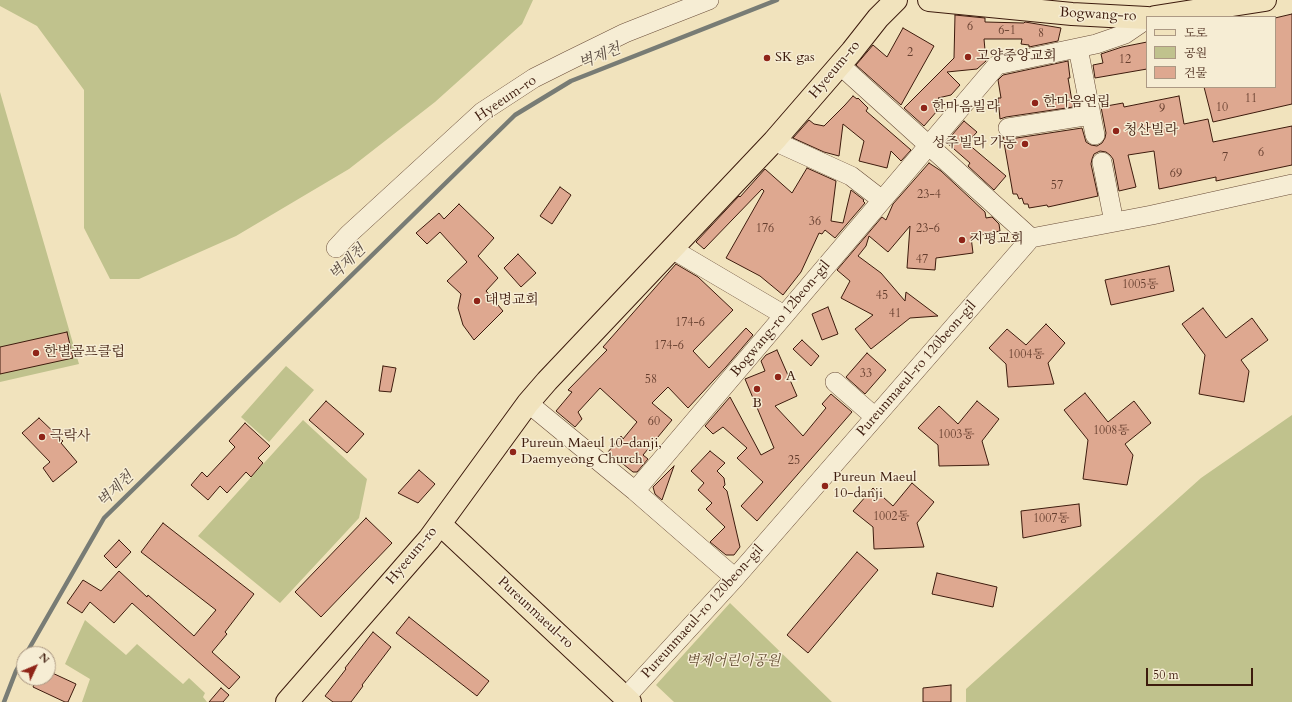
<!DOCTYPE html>
<meta charset="utf-8">
<style>
body{margin:0}
#map{position:relative;width:1292px;height:702px;overflow:hidden;background:#f1e3bd;font-family:Cardo,"Noto Serif KR",serif}
canvas{display:block}
.legend{position:absolute;left:1146px;top:16px;width:130px;height:72px;box-sizing:border-box;background:#f6edd4;border:1px solid #ac9984;margin:0;padding:5px 7px;list-style:none;font-size:12px;color:#3d1b0d}
.legend li{display:flex;align-items:center;gap:8px;height:20px}
.legend b{width:20px;border:1px solid #ac9984}
.north{position:absolute;left:16px;top:646px;width:40px;height:40px;box-sizing:border-box;background:#f6edd4;border:1px solid #ac9984;border-radius:50%;rotate:46deg;font-size:11px;font-weight:700;line-height:16px;text-align:center;color:#3d1b0d}
.north::after{content:'';display:block;margin:auto;width:14px;height:18px;background:#8f2418;clip-path:polygon(50% 0,100% 100%,50% 72%,0 100%)}
.scale{position:absolute;left:1146px;top:668px;width:107px;height:18px;box-sizing:border-box;border:2px solid #3d1b0d;border-top:0;padding-left:5px;font-size:12px;line-height:14px;white-space:nowrap;color:#3d1b0d;-webkit-text-stroke:3px #f6edd4;paint-order:stroke}
</style>
<div id="map">
<canvas width="1292" height="702"></canvas>
<ul class="legend">
<li><b style="height:5px;background:#f1e3bd"></b>도로</li>
<li><b style="height:11px;background:#c0c28d"></b>공원</li>
<li><b style="height:11px;background:#dea890"></b>건물</li>
</ul>
<div class="north">N</div>
<div class="scale">50 m</div>
</div>
<script>
const context = document.querySelector('canvas').getContext('2d');
context.lineJoin = 'round';
function fillPath(path, color) { context.fillStyle = color; context.fill(path, 'evenodd'); }
const toPath = rows => new Path2D(rows.map(r => 'M' + r).join(''));
function stroke(path, color, width, dash) { context.strokeStyle = color; context.lineWidth = width; context.lineCap = dash ? 'butt' : 'round'; context.setLineDash(dash || []); context.stroke(path); }
function label(font, color, halo, rows, align = 'center') {
  context.font = font + ' Cardo,"Noto Serif KR",serif'; context.lineWidth = 3; context.setLineDash([]); context.textBaseline = 'middle'; context.strokeStyle = halo; context.fillStyle = color; for (const [text, x, y, turn = 0] of rows) {
    context.save(); context.translate(x, y); context.rotate((+turn || 0) * Math.PI / 180); context.textAlign = isNaN(turn) ? turn : align; if (halo) context.strokeText(text, 0, 0); context.fillText(text, 0, 0); context.restore();
  }
}
fillPath(toPath([
 [0,0,533,0,522,24,435,102,349,169,236,236,139,279,110,279,84,228,84,90,37,26,0,6],
 [0,92,79,364,0,382],
 [286,366,314,390,269,442,241,417],
 [1292,415,1292,702,966,702,966,689,1201,478],
 [303,420,367,479,359,518,280,603,198,536],
 [730,603,832,702,674,702,656,685],
 [85,620,126,655,137,644,183,684,189,678,205,693,203,697,207,702,82,702,90,679,65,664]
]), '#c0c28d');
stroke(toPath([
 [26,654,104,518,515,115,571,81,777,0],
 [4,702,16,671,24,657]
]), '#787c75', 4.5);
const building = toPath([
 [1292,14,1292,104,1213,122,1204,87,1275,87,1275,18,1292,14],
 [955,15,985,18,985,22,1024,23,1025,22,1061,28,1058,41,1029,47,1029,45,1021,44,1022,39,984,39,986,61,977,69,947,72,960,85,951,95,938,98,944,103,924,126,904,108,954,58,955,15],
 [903,28,934,46,901,105,856,65,873,45,887,57,903,28],
 [1147,42,1147,69,1095,78,1093,65,1103,63,1101,54,1122,47,1147,42],
 [1068,61,1070,78,1068,78,1073,107,1006,117,1000,119,998,98,1001,98,998,80,1003,75,1068,61],
 [853,96,857,99,858,98,868,108,866,111,911,150,901,161,891,151,887,168,859,161,864,141,843,124,839,156,824,152,793,138,809,120,814,124,824,126,845,105,853,96],
 [1179,96,1184,124,1208,119,1213,142,1292,126,1292,165,1216,181,1216,177,1159,189,1154,151,1128,155,1136,187,1119,191,1113,159,1110,155,1106,152,1100,151,1094,154,1092,159,1091,164,1098,196,1048,207,1047,205,1029,208,1028,204,1024,204,1022,198,1019,199,1017,194,1013,194,1003,137,1010,139,1082,128,1086,142,1091,145,1097,146,1102,143,1105,138,1106,133,1101,107,1123,103,1124,107,1179,96],
 [964,121,977,132,967,143,1006,176,994,190,968,166,970,163,946,142,964,121],
 [929,163,941,171,985,212,986,218,992,217,999,224,1000,231,971,237,973,253,936,258,935,270,907,268,910,226,888,252,869,236,866,246,858,256,881,273,905,301,906,292,938,316,910,318,871,349,855,329,873,315,841,298,850,281,837,270,882,217,886,220,893,204,929,163],
 [807,168,836,181,831,221,843,223,851,190,864,200,863,201,865,203,835,238,825,230,822,234,819,233,801,272,783,295,760,276,726,258,764,191,762,189,704,249,696,242,739,196,740,197,765,169,792,193,807,168],
 [560,187,571,195,552,224,540,216,560,187],
 [459,204,494,238,478,256,498,278,486,291,503,311,474,340,463,325,458,308,461,294,447,281,467,262,440,232,427,244,416,233,439,213,444,219,459,204],
 [518,254,536,273,521,287,504,268,518,254],
 [676,264,698,277,733,310,693,351,709,368,746,328,753,335,726,367,688,408,668,387,652,403,672,420,643,455,648,459,637,472,633,472,608,452,621,436,623,439,637,422,600,388,578,412,582,419,575,427,556,411,572,392,568,390,607,350,603,347,676,264],
 [1169,266,1174,291,1111,305,1105,280,1169,266],
 [828,307,838,334,822,340,812,314,828,307],
 [1203,308,1226,338,1252,318,1268,340,1241,360,1249,371,1244,402,1199,394,1205,355,1182,324,1203,308],
 [1046,324,1065,343,1048,363,1054,384,1008,387,1006,364,989,348,1007,329,1026,345,1046,324],
 [67,332,73,358,0,374,0,347,67,332],
 [802,340,819,356,811,366,793,349,802,340],
 [777,350,797,396,775,406,803,436,826,408,822,404,831,394,852,412,757,521,741,506,763,482,737,458,747,448,723,427,713,434,705,426,730,397,761,455,774,448,745,379,765,371,761,361,766,355,777,350],
 [867,353,886,370,865,394,846,377,867,353],
 [383,366,396,368,391,392,379,391,383,366],
 [1085,393,1108,422,1134,401,1151,423,1125,444,1133,455,1127,485,1083,479,1088,440,1064,410,1085,393],
 [326,401,364,434,347,453,309,420,326,401],
 [977,401,999,419,982,441,989,465,939,466,938,445,918,428,939,406,958,424,977,401],
 [39,418,63,441,61,443,77,462,53,482,43,468,50,462,22,433,39,418],
 [245,423,270,446,258,458,263,463,251,477,246,472,227,493,220,486,208,500,191,485,202,472,207,477,235,447,229,441,245,423],
 [710,451,725,463,717,471,724,478,725,485,723,487,727,491,740,547,734,555,726,555,710,542,725,527,706,509,712,503,698,490,704,483,691,471,710,451],
 [674,466,662,500,655,494,653,487,674,466],
 [419,470,435,484,418,503,398,493,419,470],
 [912,483,934,502,917,523,924,547,874,549,873,527,853,511,873,488,893,506,912,483],
 [1079,504,1081,526,1023,538,1021,511,1079,504],
 [366,518,392,543,321,617,295,592,366,518],
 [163,523,254,594,225,632,227,634,212,652,240,677,229,689,132,603,114,623,90,602,82,613,67,603,83,580,101,591,119,571,147,597,148,595,194,636,216,610,141,552,163,523],
 [119,540,131,552,116,568,104,556,119,540],
 [857,552,878,570,808,653,787,635,857,552],
 [937,573,997,587,993,607,932,594,937,573],
 [409,617,489,681,477,696,396,633,409,617],
 [373,632,391,647,362,685,363,686,351,702,333,702,325,696,346,669,345,668,373,632],
 [48,671,76,684,68,702,65,702,33,687,37,678,48,678,48,671],
 [951,685,951,702,923,702,923,688,951,685],
 [221,688,229,695,223,702,209,702,221,688]
]);
fillPath(building, '#dea890');
stroke(building, '#3d1b0d', 1);
const minor = toPath([
 [1078,48,1095,135],
 [840,65,1031,238],
 [1008,128,1091,115],
 [774,141,851,176,882,200],
 [1102,162,1114,222],
 [336,248,349,234,482,112,534,78,568,61,625,33,709,0],
 [672,249,784,315],
 [835,382,875,417],
 [528,403,635,491,735,578],
 [635,491,997,65,1096,44,1125,34,1147,19],
 [625,698,735,578,1031,238,1152,215,1292,184]
]);
const major = toPath([
 [929,0,1072,14,1147,18],
 [1155,17,1265,0],
 [440,524,630,702],
 [287,702,429,539,528,403,547,381,774,141,852,51,878,18,896,0]
]);
stroke(minor, '#6a4d39', 20);
stroke(major, '#3d1b0d', 24);
stroke(minor, '#f6edd4', 19);
stroke(major, '#f1e3bd', 22);
for (const [x, y, r, color] of [
 [968,57,4,"#8f2418"],
 [767,58,4,"#8f2418"],
 [1035,103,4,"#8f2418"],
 [924,108,4,"#8f2418"],
 [1116,131,4,"#8f2418"],
 [1025,144,4,"#8f2418"],
 [962,240,4,"#8f2418"],
 [477,301,4,"#8f2418"],
 [36,353,4,"#8f2418"],
 [778,377,4,"#8f2418"],
 [757,389,4,"#8f2418"],
 [42,437,4,"#8f2418"],
 [513,452,4,"#8f2418"],
 [825,486,4,"#8f2418"]
]) { const dot = new Path2D(); dot.arc(x, y, r, 0, 2 * Math.PI); context.fillStyle = color; context.fill(dot); stroke(dot, '#f6edd4', 1.5); }
label('12px', '#653e2e', null, [
 ["6",970,27],
 ["6-1",1007,31],
 ["8",1041,34],
 ["2",910,53],
 ["12",1125,60],
 ["11",1251,99],
 ["10",1222,108],
 ["9",1162,109],
 ["6",1261,153],
 ["7",1225,158],
 ["69",1176,174],
 ["57",1057,186],
 ["23-4",929,195],
 ["36",815,222],
 ["176",765,229],
 ["23-6",928,229],
 ["47",922,260],
 ["1005동",1140,285],
 ["45",882,296],
 ["41",895,314],
 ["174-6",690,323],
 ["174-6",669,346],
 ["1004동",1026,355],
 ["33",866,374],
 ["58",651,380],
 ["60",654,422],
 ["1008동",1111,431],
 ["1003동",956,435],
 ["25",794,461],
 ["1002동",891,517],
 ["1007동",1051,519]
]);
label('14px', '#3d1b0d', '#f6edd4', [
 ["Bogwang-ro",1098,15,3],
 ["Hyeeum-ro",835,70,-50],
 ["Hyeeum-ro",506,99,-34],
 ["Bogwang-ro 12beon-gil",781,319,-50],
 ["Pureunmaeul-ro 120beon-gil",917,369,-49],
 ["Hyeeum-ro",412,556,-50],
 ["Pureunmaeul-ro 120beon-gil",703,612,-48],
 ["Pureunmaeul-ro",535,613,43]
]);
label('14px', '#3d1b0d', '#f6edd4', [
 ["고양중앙교회",976,57],
 ["SK gas",775,58],
 ["한마음연립",1043,103],
 ["한마음빌라",932,108],
 ["청산빌라",1124,131],
 ["성주빌라 가동",1017,144,"right"],
 ["지평교회",970,240],
 ["대명교회",485,301],
 ["한별골프클럽",44,353],
 ["A",786,377],
 ["B",757,404,"center"],
 ["극락사",50,437],
 ["Pureun Maeul 10-danji,",521,444],
 ["Daemyeong Church",521,460],
 ["Pureun Maeul",833,478],
 ["10-danji",833,494]
], 'left');
label('italic 14px', '#644d33', '#f6edd4', [
 ["벽제어린이공원",733,662]
]);
label('italic 15px', '#5a4b41', '#f6edd4', [
 ["벽제천",600,57,-22],
 ["벽제천",348,263,-44],
 ["벽제천",116,490,-44]
]);
</script>
